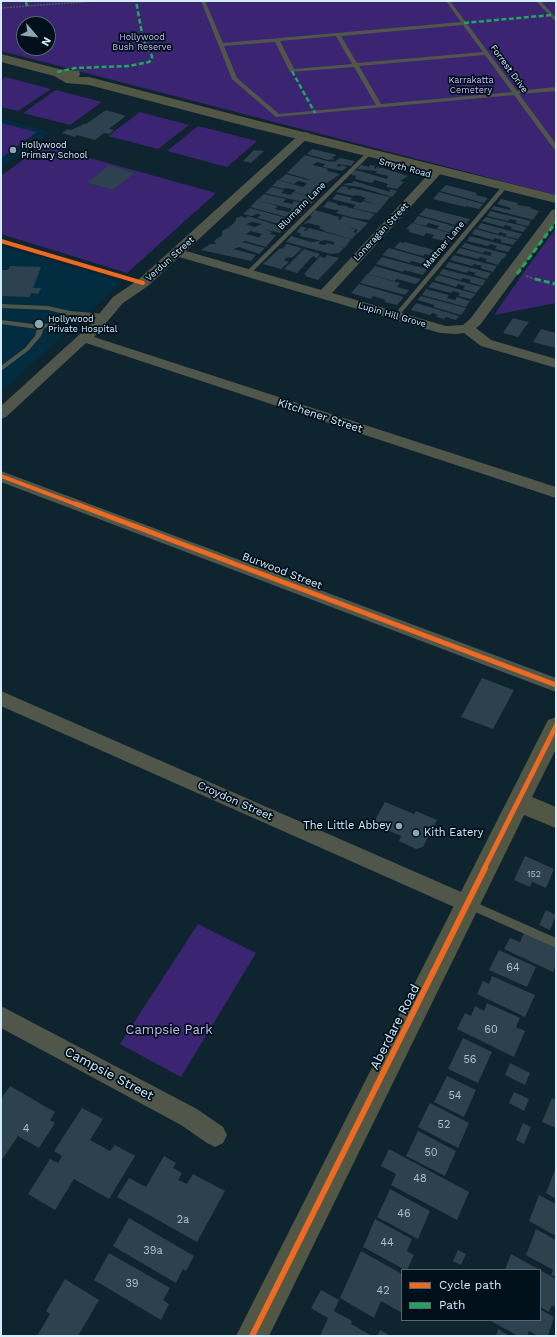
<!DOCTYPE html>
<style>
body{margin:0}
#map{position:relative;width:557px;height:1337px;overflow:hidden;background:#0e242e;font-family:"Work Sans",sans-serif}
canvas{display:block}
.frame{position:absolute;inset:0;border:2px solid #d2edfd;pointer-events:none}
.legend{position:absolute;left:401px;top:1269px;width:140px;height:52px;box-sizing:border-box;background:#00101b;border:1px solid #546875;margin:0;padding:5px 7px;list-style:none;font-size:12px;color:#d2edfd}
.legend li{display:flex;align-items:center;gap:8px;height:20px}
.legend b{width:20px;border:1px solid #546875}
.north{position:absolute;left:16px;top:16px;width:40px;height:40px;box-sizing:border-box;background:#00101b;border:1px solid #546875;border-radius:50%;rotate:118deg;font-size:11px;font-weight:700;line-height:16px;text-align:center;color:#d2edfd}
.north::after{content:'';display:block;margin:auto;width:14px;height:18px;background:#8da7b5;clip-path:polygon(50% 0,100% 100%,50% 72%,0 100%)}
</style>
<div id="map">
<canvas width="557" height="1337"></canvas>
<div class="frame"></div>
<ul class="legend">
<li><b style="height:5px;background:#ed6a23"></b>Cycle path</li>
<li><b style="height:5px;background:#20a55d"></b>Path</li>
</ul>
<div class="north">N</div>
</div>
<script>
const context = document.querySelector('canvas').getContext('2d');
context.lineJoin = 'round';
function fillPath(path, color) { context.fillStyle = color; context.fill(path, 'evenodd'); }
const toPath = rows => new Path2D(rows.map(r => 'M' + r).join(''));
function stroke(path, color, width, dash) { context.strokeStyle = color; context.lineWidth = width; context.lineCap = dash ? 'butt' : 'round'; context.setLineDash(dash || []); context.stroke(path); }
function label(font, color, halo, rows, align = 'center') {
  context.font = font + ' "Work Sans",sans-serif'; context.lineWidth = 3.5; context.setLineDash([]); context.textBaseline = 'middle'; context.strokeStyle = halo; context.fillStyle = color; for (const [text, x, y, turn = 0] of rows) {
    context.save(); context.translate(x, y); context.rotate((+turn || 0) * Math.PI / 180); context.textAlign = isNaN(turn) ? turn : align; if (halo) context.strokeText(text, 0, 0); context.fillText(text, 0, 0); context.restore();
  }
}
fillPath(toPath([
 [1,118,51,132,1,168],
 [1,246,122,282,1,392]
]), '#022d40');
fillPath(toPath([
 [1,1,556,1,556,195,1,51],
 [24,24,48,24,48,48,24,48],
 [5,77,51,89,18,111,1,107,1,80],
 [56,90,102,102,70,125,23,113],
 [140,112,189,125,158,149,108,136],
 [1,123,37,132,1,158],
 [198,126,257,141,227,167,167,151],
 [43,145,216,193,127,273,1,234,1,176],
 [109,166,135,173,113,190,87,183],
 [556,228,556,303,494,315,521,276],
 [198,924,256,953,181,1077,120,1044]
]), '#3b2572');
fillPath(toPath([
 [106,110,126,116,109,129,114,130,109,134,104,133,95,140,77,135,75,137,62,133,68,129,71,130,84,124,86,124],
 [312,149,334,154,336,155,332,158,335,159,328,160,307,154],
 [254,150,264,151,251,163,243,161],
 [305,155,327,161,334,162,340,158,355,161,351,166,338,164,337,166,340,167,341,165,347,167,342,171,323,167,325,164,317,162,313,165,328,169,327,171,340,174,327,183,321,182,319,184,327,186,322,192,303,187,307,183,298,181,294,184,279,180,286,174,308,180,311,180,287,173],
 [109,165,135,173,113,190,87,183],
 [361,165,369,167,370,165,375,166,374,168,375,169,377,167,386,169,408,176,400,181,404,182,397,189,386,187,388,184,375,180,372,183,355,179,356,176,352,175,351,173,356,170,387,179,388,176,375,173,377,171,357,169],
 [278,180,317,191,311,197,294,192,296,190,285,188,284,189,272,186],
 [354,181,390,192,390,189,397,191,392,197,360,187,343,185,347,183,352,183],
 [446,185,477,193,476,195,488,198,484,203,440,191],
 [342,186,348,187,349,190,352,188,390,197,377,213,370,212,353,208,356,205,332,199,337,194,353,198,350,200,361,203,363,201,377,205,363,200,366,198,357,195,353,196,336,192],
 [272,187,284,190,281,193,291,195,293,192,316,199,311,204,265,193],
 [439,192,483,204,479,209,466,206,465,207,433,199],
 [264,194,286,199,283,202,292,204,294,201,309,205,304,211,297,209,295,210,301,212,294,219,250,207,257,200,278,206,275,209,289,212,292,209,257,200],
 [501,199,518,203,517,205,531,207,530,208,539,211,533,220,491,209,494,206,510,210,511,208,497,204],
 [328,201,338,204,337,205,348,206,347,207,375,214,369,220,354,218,336,213,339,210,335,210,323,207],
 [250,208,290,219,286,220,292,222,287,226,257,218,261,215,257,214,252,216,243,214],
 [426,208,470,219,466,224,458,221,455,225,419,215],
 [315,210,339,217,338,219,340,220,343,216,368,223,358,233,355,233,358,230,349,227,356,230,353,232,357,233,352,239,327,232,319,228,320,226,308,223,302,225,312,217,310,216],
 [490,211,531,221,528,226,515,223,517,221,510,219,508,221,487,216],
 [241,216,245,218,248,216,285,228,280,233,263,229,272,232,270,234,276,235,266,247,245,241,242,242,265,248,259,254,239,247,234,249,256,255,251,261,201,250,210,244,216,244,214,241,219,237,222,236,222,231,228,228,236,221,236,218],
 [252,222,262,224,255,227,246,224],
 [250,231,262,234,259,237,270,240,246,234],
 [418,216,461,228,456,234,437,229,439,226,428,223,426,226,413,223],
 [486,217,527,227,523,232,511,229,512,227,505,225,503,227,482,221],
 [412,223,450,233,447,237,452,238,449,242,432,238,434,235,426,233,424,236,409,232,410,230,406,229],
 [481,223,522,234,518,239,505,236,507,234,500,232,498,234,477,228],
 [301,226,307,228,304,231,306,231,309,228,351,239,345,248,337,245,344,248,339,253,331,254,286,242,291,236,311,242,320,241,319,244,324,245,328,243,334,245,334,242,325,240,322,241,300,236,301,234,297,232,295,234],
 [475,229,517,240,513,245,500,242,502,240,495,238,493,240,472,234],
 [470,236,512,247,508,252,495,249,497,246,490,244,488,246,467,241],
 [400,242,404,243,405,242,441,252,436,257,425,254,423,256,394,248],
 [465,243,507,254,503,259,490,256,492,253,485,251,483,253,461,247],
 [287,244,302,248,293,257,286,258,284,260,289,262,281,269,263,264,280,248,282,249],
 [389,248,435,261,430,266,411,261,410,263,382,255],
 [460,248,502,259,498,265,485,261,487,259,480,257,478,259,456,253],
 [304,249,320,254,317,258,313,256,297,273,284,269],
 [327,255,339,258,318,280,305,276,306,275,304,274,320,256,325,258],
 [454,255,497,266,493,272,480,268,482,266,474,264,472,266,450,260],
 [382,257,427,269,423,275,404,270,403,272,376,264],
 [449,262,491,273,487,279,474,275,476,273,468,271,467,273,445,267],
 [10,266,41,267,33,288,41,288,38,294,31,293,30,297,1,296,1,270,8,270],
 [375,266,421,279,416,284,397,279,394,281,368,274],
 [443,269,486,280,482,286,469,282,471,280,463,278,461,280,439,274],
 [367,274,400,283,397,287,409,290,405,295,360,283],
 [438,275,481,287,476,293,463,289,465,286,458,284,456,287,434,280],
 [433,282,476,294,471,299,458,296,460,293,453,291,451,293,428,287],
 [359,284,404,297,397,305,384,302,386,300,373,296,371,299,351,293],
 [426,289,449,295,447,298,455,300,457,297,470,301,466,307,422,295],
 [421,296,466,308,461,315,433,307,435,305,417,300],
 [416,303,459,316,456,320,446,317,444,319,436,317,438,315,432,313,430,315,411,310],
 [513,318,529,322,518,337,503,333],
 [541,329,556,333,556,348,533,342],
 [482,678,514,690,493,729,461,717],
 [385,802,414,814,416,811,437,820,423,847,416,849,399,841,401,836,378,826,375,820],
 [525,856,554,869,546,888,532,882,530,887,514,880],
 [546,910,556,915,550,930,539,925],
 [524,933,556,948,556,965,553,972,504,949,510,938,520,942],
 [499,950,536,967,527,987,489,970],
 [492,976,535,995,525,1017,477,994,483,981,489,984],
 [487,1003,520,1018,516,1027,525,1031,514,1057,457,1029,465,1013,471,1016,475,1006,484,1011],
 [463,1038,492,1052,478,1083,448,1069],
 [510,1063,530,1073,525,1085,505,1075],
 [447,1076,476,1090,464,1117,434,1102],
 [10,1086,55,1112,50,1120,55,1123,39,1148,18,1136,1,1161,1,1099],
 [514,1092,529,1099,524,1111,509,1103],
 [552,1098,556,1100,556,1128,542,1122],
 [430,1103,469,1123,458,1148,418,1127],
 [82,1108,103,1119,90,1140,110,1151,115,1145,135,1156,109,1199,74,1179,55,1210,28,1194,50,1159,58,1163,62,1156,54,1151],
 [523,1123,531,1127,524,1144,516,1140],
 [418,1131,456,1151,445,1176,406,1156],
 [389,1149,469,1192,457,1220,391,1185,396,1174,381,1166],
 [164,1156,176,1163,173,1168,182,1173,178,1180,187,1184,193,1174,225,1191,197,1242,117,1197,129,1178,146,1187],
 [556,1167,556,1199,546,1193],
 [390,1189,430,1211,418,1239,377,1217],
 [539,1195,556,1204,556,1236,529,1221],
 [129,1218,194,1256,186,1271,183,1269,176,1283,113,1246],
 [375,1219,412,1239,407,1251,414,1255,407,1270,405,1270,363,1247],
 [536,1229,556,1240,556,1277,551,1275,553,1270,526,1255],
 [458,1250,466,1254,461,1265,453,1261],
 [361,1251,402,1274,402,1313,381,1301,374,1318,340,1298],
 [109,1253,170,1288,163,1300,169,1304,161,1320,94,1280],
 [511,1254,540,1270,505,1270],
 [540,1270,556,1279,556,1308,552,1305,549,1312,540,1307],
 [65,1279,99,1300,78,1336,37,1336,50,1314,46,1311],
 [321,1290,339,1300,334,1311,352,1321,351,1324,372,1336,320,1336,328,1318,311,1308],
 [540,1309,554,1317,548,1336,538,1336,529,1331,527,1336,518,1336,489,1320,540,1320],
 [498,1329,510,1336,496,1336],
 [380,1330,391,1336,377,1336]
]), '#2e414e');
stroke(toPath([
 [1,8,95,1]
]), '#505953', 1.5, [2, 1]);
stroke(toPath([
 [526,276,535,279]
]), '#505953', 2, [2.5, 1.5]);
fillPath(toPath([
 [201,1,205,1,223,43,461,22,446,1,450,1,517,91,556,87,556,91,519,94,556,144,556,150,554,149,514,95,276,117,232,79,201,1],
 [463,25,483,52,357,63,341,36,463,25],
 [336,36,352,64,294,69,280,41,336,36],
 [275,42,290,72,354,67,376,105,279,114,237,78,224,46,275,42],
 [485,55,512,92,381,104,359,66,485,55],
 [536,1,541,1,556,18,556,22,536,1],
 [368,151,373,152,250,274,246,274,246,272,368,151],
 [503,185,508,186,398,317,394,317,394,315,503,185],
 [1,304,48,306,70,311,105,314,108,316,105,318,71,315,58,324,44,328,41,336,29,350,1,371,1,366,25,348,35,336,37,329,1,324,1,320,41,325,54,322,64,314,48,310,1,308,1,304],
 [468,899,556,938,556,948,464,907,463,904,464,901,468,899]
]), '#51564a');
fillPath(toPath([
 [305,132,309,133,311,135,309,137,186,251,321,290,435,167,443,167,445,169,443,171,332,293,446,326,463,325,470,319,552,210,556,209,556,222,480,325,476,328,491,340,556,359,556,368,481,346,464,333,457,334,440,333,179,257,148,286,123,303,94,337,556,487,556,498,86,343,6,417,1,419,1,406,91,324,113,297,138,280,301,133,305,132],
 [1,471,556,678,556,692,1,482,1,471],
 [1,691,475,898,478,904,475,910,468,913,461,910,1,706,1,691],
 [1,1006,197,1109,223,1127,227,1135,223,1143,215,1147,207,1143,181,1125,1,1028,1,1006]
]), '#51564a');
fillPath(toPath([
 [1,54,59,69,79,71,80,74,79,77,89,77,255,120,556,195,556,203,249,127,89,85,66,83,54,76,1,62,1,54],
 [556,717,556,749,532,797,556,807,556,828,524,815,269,1336,236,1336,545,726,548,720,556,717]
]), '#515645');
stroke(toPath([
 [26,1,27,6],
 [464,23,551,15],
 [292,71,315,113],
 [57,72,75,68,129,66,149,62,152,59,152,56,143,39,136,1]
]), '#20a55d', 2.5, [5, 2.5]);
stroke(toPath([
 [517,274,556,222],
 [535,279,556,284]
]), '#20a55d', 3, [6, 3]);
stroke(toPath([
 [1,241,143,283],
 [1,476,78,505]
]), '#ed6a23', 4);
stroke(toPath([
 [76,504,556,685],
 [484,869,556,726]
]), '#ed6a23', 5);
stroke(toPath([
 [252,1336,485,868]
]), '#ed6a23', 6);
for (const [x, y, r, color] of [
 [13,150,4,"#8da7b5"],
 [39,324,5,"#8da7b5"],
 [399,826,4,"#8da7b5"],
 [416,833,4,"#8da7b5"]
]) { const dot = new Path2D(); dot.arc(x, y, r, 0, 2 * Math.PI); context.fillStyle = color; context.fill(dot); stroke(dot, '#00101b', 1.5); }
label('9px', '#c1b6ec', '#00101b', [
 ["Hollywood",142,37],
 ["Bush Reserve",142,47],
 ["Karrakatta",471,80],
 ["Cemetery",471,90]
]);
label('9px', '#d2edfd', '#00101b', [
 ["Forrest Drive",509,69,54],
 ["Smyth Road",405,168,15],
 ["Blumann Lane",302,206,-45],
 ["Loneragan Street",381,232,-47],
 ["Mattner Lane",444,245,-50],
 ["Verdun Street",170,259,-42],
 ["Lupin Hill Grove",392,315,16]
]);
label('9px', '#d2edfd', '#00101b', [
 ["Hollywood",21,145],
 ["Primary School",21,155],
 ["Hollywood",48,319],
 ["Private Hospital",48,329]
], 'left');
label('9px', '#a9c2d1', null, [
 ["152",534,874]
]);
label('11px', '#d2edfd', '#00101b', [
 ["Kitchener Street",320,416,18],
 ["Burwood Street",282,571,21],
 ["Croydon Street",235,801,24]
]);
label('11px', '#d2edfd', '#00101b', [
 ["The Little Abbey",391,826],
 ["Kith Eatery",424,833,"left"]
], 'right');
label('11px', '#a9c2d1', null, [
 ["64",513,968],
 ["60",491,1030],
 ["56",470,1060],
 ["54",455,1096],
 ["52",444,1125],
 ["4",26,1129],
 ["50",431,1153],
 ["48",420,1179],
 ["46",404,1214],
 ["2a",183,1220],
 ["44",387,1243],
 ["39a",153,1251],
 ["39",132,1284],
 ["42",383,1291]
]);
label('13px', '#d2edfd', '#00101b', [
 ["Aberdare Road",395,1027,-63],
 ["Campsie Street",109,1074,28]
]);
label('13px', '#c1b6ec', '#00101b', [
 ["Campsie Park",169,1030]
]);
</script>
